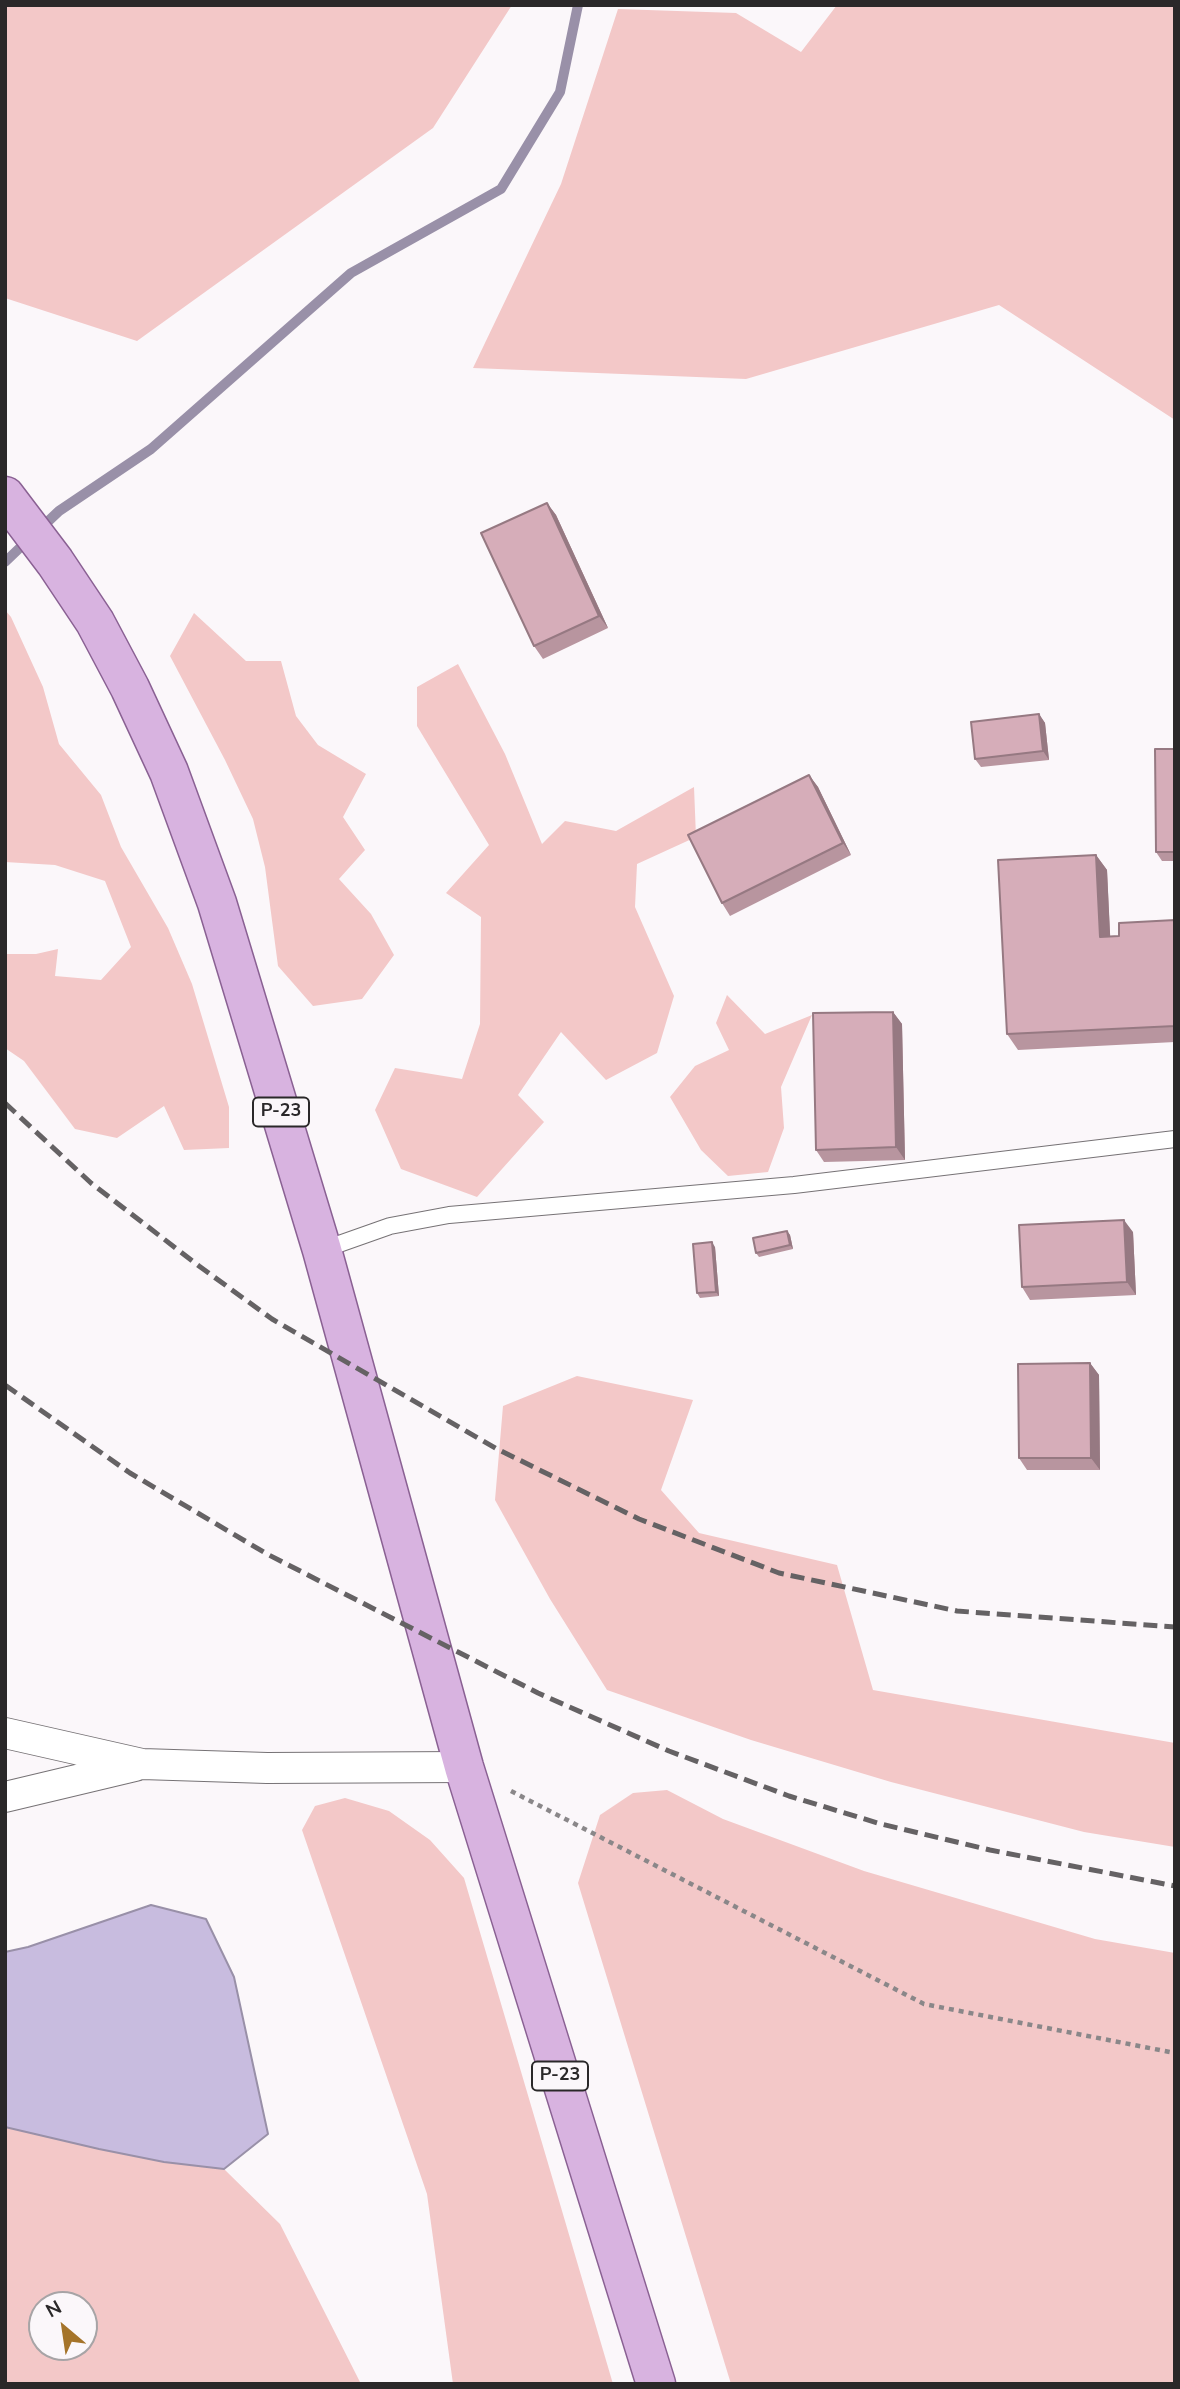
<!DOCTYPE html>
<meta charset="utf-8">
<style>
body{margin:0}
#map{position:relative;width:1180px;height:2389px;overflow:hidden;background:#fbf7fa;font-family:"Nunito Sans",sans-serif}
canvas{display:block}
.frame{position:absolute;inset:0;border:7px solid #2a2829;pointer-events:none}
.north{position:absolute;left:28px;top:2291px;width:70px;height:70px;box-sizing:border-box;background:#fbf7fa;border:2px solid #a7a4a6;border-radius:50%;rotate:331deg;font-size:19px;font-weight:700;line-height:28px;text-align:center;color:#2a2829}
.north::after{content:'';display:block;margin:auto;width:24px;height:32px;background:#a5742a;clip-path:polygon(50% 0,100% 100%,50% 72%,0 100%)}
</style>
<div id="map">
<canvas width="1180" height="2389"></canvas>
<div class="frame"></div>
<div class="north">N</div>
</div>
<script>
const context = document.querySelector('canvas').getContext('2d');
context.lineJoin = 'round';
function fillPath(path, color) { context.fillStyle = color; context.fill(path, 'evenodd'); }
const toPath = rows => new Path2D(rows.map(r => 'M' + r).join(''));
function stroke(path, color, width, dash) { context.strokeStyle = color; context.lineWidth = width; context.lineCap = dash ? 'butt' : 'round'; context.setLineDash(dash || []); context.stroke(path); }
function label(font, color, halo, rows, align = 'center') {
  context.font = font + ' "Nunito Sans",sans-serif'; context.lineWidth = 7; context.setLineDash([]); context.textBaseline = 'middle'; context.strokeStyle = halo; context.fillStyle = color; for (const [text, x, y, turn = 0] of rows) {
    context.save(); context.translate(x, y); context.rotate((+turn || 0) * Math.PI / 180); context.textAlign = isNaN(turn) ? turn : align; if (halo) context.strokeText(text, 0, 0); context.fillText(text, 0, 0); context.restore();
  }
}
fillPath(toPath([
 [5,5,512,5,433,128,137,341,5,298],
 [837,5,1175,5,1175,420,999,305,746,379,473,368,561,184,618,9,736,13,801,52],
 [5,610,11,617,43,687,59,744,101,795,121,847,168,928,192,984,229,1107,229,1148,184,1150,164,1106,117,1138,75,1129,24,1061,5,1048,5,954,36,954,58,949,55,976,101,980,131,947,105,881,55,865,5,862],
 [194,613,246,661,281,661,296,716,318,745,366,774,343,817,365,850,339,879,371,914,394,955,362,999,313,1006,278,966,265,867,253,819,225,760,170,656],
 [458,664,505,754,542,844,565,821,616,831,694,787,696,837,637,864,635,907,674,996,657,1053,606,1080,561,1032,518,1095,544,1122,477,1197,401,1169,375,1110,395,1068,462,1079,480,1024,481,917,446,893,489,845,417,726,417,687],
 [727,995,765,1034,812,1015,781,1087,784,1128,768,1172,728,1176,701,1150,670,1097,695,1066,729,1050,716,1023],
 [577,1376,693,1400,661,1490,699,1533,837,1565,873,1690,1175,1743,1175,1847,1084,1832,891,1782,751,1740,607,1690,550,1599,495,1500,503,1406],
 [667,1790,723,1819,864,1871,1095,1939,1175,1953,1175,2384,731,2384,578,1883,600,1815,633,1793],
 [345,1798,389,1811,430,1840,464,1878,613,2384,453,2384,427,2194,302,1830,315,1806],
 [5,2127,99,2149,164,2162,224,2169,280,2224,361,2384,5,2384],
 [42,2305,84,2305,84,2347,42,2347]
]), '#f3c8c8');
const water = toPath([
 [151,1905,206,1919,234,1977,268,2134,224,2169,164,2162,99,2149,5,2127,5,1952,28,1947,151,1905]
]);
fillPath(water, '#c8bcdf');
stroke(water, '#9990a8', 2);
stroke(toPath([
 [40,529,59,511,151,449,351,273,501,189,560,92,578,5],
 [5,562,28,540]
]), '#9990a8', 10);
const service = toPath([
 [322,1250,390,1226,449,1215,794,1185,1175,1139]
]);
const minor = toPath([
 [5,1733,142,1764,267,1768,464,1767],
 [5,1797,135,1766]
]);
const primary = toPath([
 [5,496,55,562,95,622,130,688,169,772,217,903,322,1250,464,1767,656,2384]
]);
stroke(service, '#767275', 18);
stroke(minor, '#767275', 32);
stroke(primary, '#8a6193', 41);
stroke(toPath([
 [511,1791,924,2004,1175,2053]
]), '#8a8789', 4.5, [5, 5]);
stroke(service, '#fff', 16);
stroke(minor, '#fff', 30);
stroke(primary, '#d8b3e0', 38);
stroke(toPath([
 [5,1103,91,1183,199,1266,272,1319,497,1449,639,1519,779,1573,957,1611,1175,1627],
 [5,1385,130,1473,267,1554,538,1693,669,1751,789,1796,881,1824,990,1850,1175,1886]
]), '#656264', 5, [14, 7]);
fillPath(toPath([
 [547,503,556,515,608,628,543,659,534,646],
 [1039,714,1045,723,1049,760,981,767,975,759],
 [1175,749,1175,861,1162,861,1156,852],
 [809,775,818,787,851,855,730,916,722,903],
 [1096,855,1107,870,1110,936,1119,936,1175,920,1175,1042,1018,1050,1007,1034],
 [893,1012,902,1024,905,1160,824,1162,816,1150],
 [787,1231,790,1235,793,1249,759,1257,756,1253],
 [1133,1232,1136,1295,1030,1300,1022,1287],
 [715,1247,719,1296,700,1298,697,1293],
 [1090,1363,1099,1375,1100,1470,1027,1470,1019,1458]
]), '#b8959f');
fillPath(toPath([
 [547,503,556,515,608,628,599,616],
 [1039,714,1045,723,1049,760,1043,751],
 [809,775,818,787,851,855,843,843],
 [1096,855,1107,870,1111,953,1100,937],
 [893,1012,902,1024,905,1160,896,1147],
 [1124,1220,1133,1232,1136,1295,1127,1282],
 [787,1231,790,1235,793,1249,790,1245],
 [712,1242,715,1247,719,1296,716,1292],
 [1090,1363,1099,1375,1100,1470,1091,1458]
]), '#967982');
const building = toPath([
 [547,503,599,616,534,646,481,533,547,503],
 [1039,714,1043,751,975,759,971,722,1039,714],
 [1155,749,1175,749,1175,852,1156,852,1155,749],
 [809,775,843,843,722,903,688,835,809,775],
 [1096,855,1100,937,1119,936,1119,923,1175,920,1175,1026,1007,1034,998,860,1096,855],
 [893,1012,896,1147,816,1150,813,1013,893,1012],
 [1124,1220,1127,1282,1022,1287,1019,1225,1124,1220],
 [787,1231,790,1245,756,1253,753,1238,787,1231],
 [712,1242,716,1292,697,1293,693,1244,712,1242],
 [1090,1363,1091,1458,1019,1458,1018,1364,1090,1363]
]);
fillPath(building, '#d6adb9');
stroke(building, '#967982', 2);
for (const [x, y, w] of [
 [281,1112,56],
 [560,2076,56]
]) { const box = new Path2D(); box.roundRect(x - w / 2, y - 14.5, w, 29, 5); context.fillStyle = '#fbf7fa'; context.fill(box); stroke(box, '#2a2829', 2); }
label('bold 18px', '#2a2829', null, [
 ["Р-23",281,1112],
 ["Р-23",560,2076]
]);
</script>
